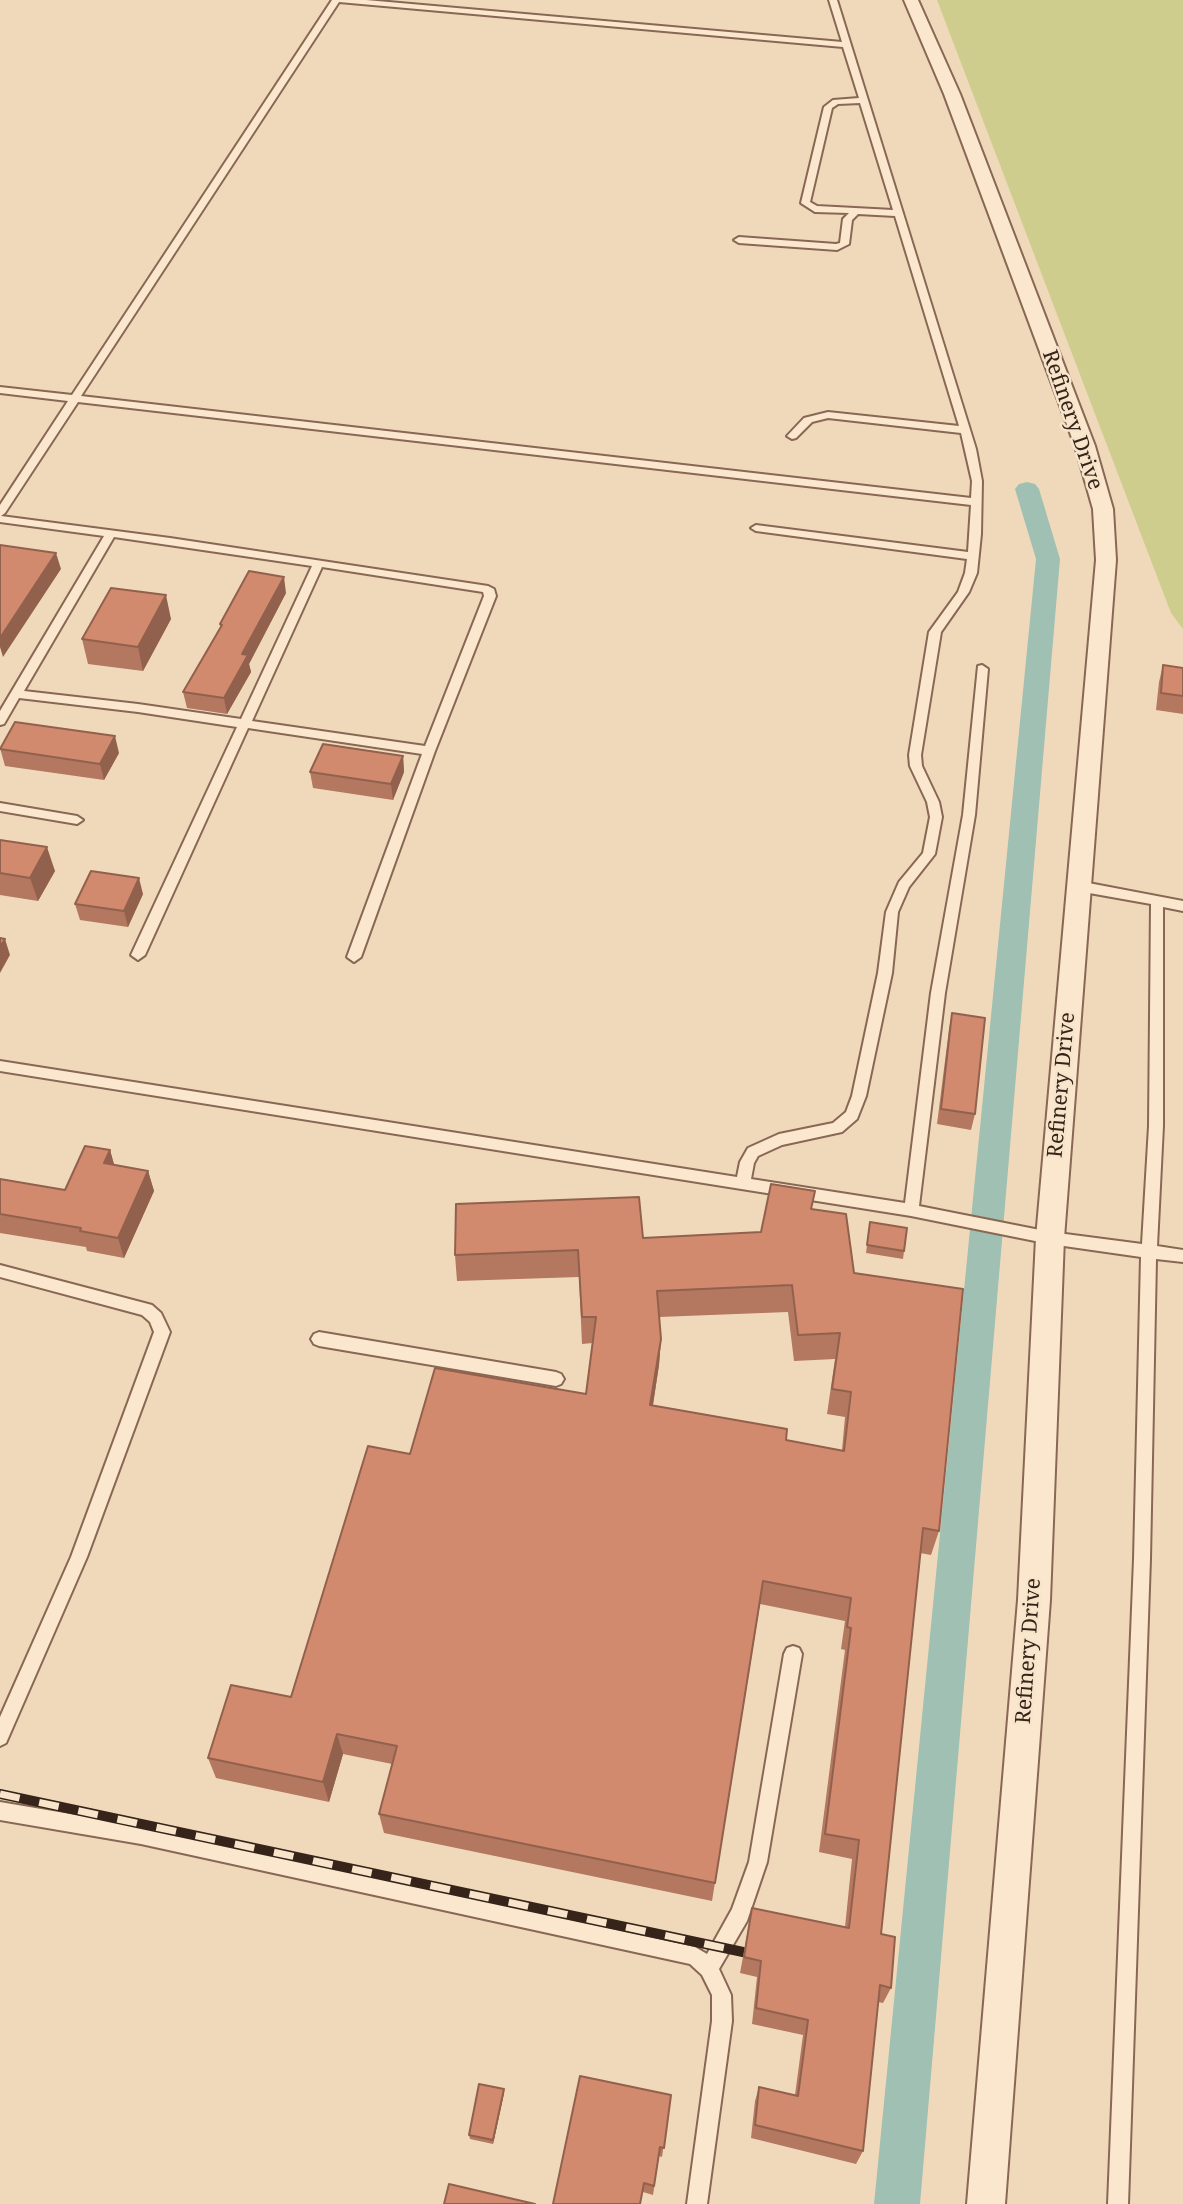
<!DOCTYPE html>
<style>
body{margin:0}
canvas{display:block;background:#f0d9bb}
</style>
<canvas width="1183" height="2204"></canvas>
<script>
const context = document.querySelector('canvas').getContext('2d');
context.lineJoin = 'round';
function fillPath(path, color) { context.fillStyle = color; context.fill(path, 'evenodd'); }
const toPath = rows => new Path2D(rows.map(r => 'M' + r).join(''));
function stroke(path, color, width, dash) { context.strokeStyle = color; context.lineWidth = width; context.lineCap = dash ? 'butt' : 'round'; context.setLineDash(dash || []); context.stroke(path); }
function label(font, color, halo, rows, align = 'center') {
  context.font = font + ' "Noto Serif",serif'; context.lineWidth = 5; context.setLineDash([]); context.textBaseline = 'middle'; context.strokeStyle = halo; context.fillStyle = color; for (const [text, x, y, turn = 0] of rows) {
    context.save(); context.translate(x, y); context.rotate((+turn || 0) * Math.PI / 180); context.textAlign = isNaN(turn) ? turn : align; if (halo) context.strokeText(text, 0, 0); context.fillText(text, 0, 0); context.restore();
  }
}
fillPath(toPath([
 [937,0,1183,0,1183,629,1171,613]
]), '#cecd8e');
fillPath(toPath([
 [1027,482,1035,484,1039,489,1060,559,920,2204,874,2204,1036,559,1015,489,1019,484,1027,482]
]), '#9fc0b2');
const service = toPath([
 [332,0,366,0,842,42,829,0,837,0,976,449,982,481,981,534,977,573,969,592,941,632,921,755,922,766,939,802,942,817,935,854,909,887,898,912,892,973,866,1096,857,1119,842,1132,782,1145,758,1156,754,1163,751,1179,905,1203,931,993,963,815,978,666,982,665,988,669,975,815,945,993,919,1206,1050,1232,1142,1244,1149,1126,1151,904,1078,891,1072,886,1078,881,1183,901,1183,911,1163,907,1163,1126,1157,1246,1183,1250,1183,1262,1156,1259,1150,1559,1128,2204,1108,2204,1134,1559,1141,1257,1050,1244,911,1216,0,1071,0,1061,737,1177,740,1162,748,1148,779,1134,833,1123,846,1112,852,1096,878,973,886,912,899,882,923,853,930,817,927,802,910,766,909,755,929,632,958,592,965,573,967,559,756,531,751,528,756,525,968,552,971,505,78,402,5,513,1,516,170,538,488,586,494,589,496,596,435,751,361,957,354,962,347,957,422,754,248,728,145,955,138,960,131,955,237,727,138,712,19,698,4,724,0,725,0,711,104,536,0,522,0,505,68,401,0,393,0,387,72,395,332,0],
 [339,2,843,47,859,98,833,100,824,107,801,203,815,212,849,213,843,219,840,243,836,244,739,237,734,240,739,243,837,250,849,244,852,220,858,214,895,216,959,426,828,412,804,418,787,436,792,439,796,438,812,422,828,418,961,433,972,481,971,498,81,396,339,2],
 [860,103,893,210,817,206,810,202,832,108,838,104,860,103],
 [114,537,312,566,241,719,138,704,24,691,114,537],
 [322,567,483,592,484,596,425,746,252,721,322,567],
 [0,803,77,816,83,820,77,824,0,811,0,803],
 [0,1265,152,1305,161,1313,170,1332,87,1557,6,1743,0,1746,0,1717,71,1557,154,1332,150,1322,142,1315,0,1277,0,1265],
 [319,1332,556,1372,561,1374,564,1379,561,1384,556,1386,319,1346,314,1344,311,1339,314,1334,319,1332],
 [793,1646,799,1648,802,1654,767,1862,747,1921,719,1969,731,1995,732,2021,707,2204,687,2204,712,2021,712,1995,702,1975,690,1964,141,1844,0,1820,0,1802,141,1826,695,1947,707,1954,732,1909,749,1862,784,1654,787,1648,793,1646]
]);
const minor = toPath([
 [904,0,918,0,960,94,1095,446,1113,509,1116,560,1064,1238,1050,1600,1005,2204,967,2204,1018,1600,1036,1238,1096,560,1093,509,1075,446,944,94,904,0]
]);
stroke(service, '#886854', 4);
stroke(minor, '#886854', 4);
fillPath(service, '#fbe7ce');
fillPath(minor, '#fbe7ce');
const rail = toPath([
 [0,1794,743,1952]
]);
stroke(rail, '#36241a', 10);
stroke(rail, '#f7e4ca', 7, [20]);
fillPath(toPath([
 [286,593,249,664,251,672,227,714,187,708,183,692,221,628,220,624],
 [171,619,143,671,88,664,82,639],
 [1163,665,1183,668,1183,714,1156,710,1159,682],
 [0,748,119,753,104,780,5,766],
 [403,756,404,772,393,800,313,788,310,772],
 [0,840,55,871,38,901,0,895],
 [143,894,128,927,80,920,75,904],
 [952,1013,975,1114,971,1130,937,1124,949,1029],
 [110,1150,114,1165,148,1171,154,1191,124,1258,87,1251,86,1247,0,1233,0,1179,65,1190],
 [812,1209,854,1273,939,1531,931,1555,920,1553,881,1934,891,1988,883,2003,878,2002,863,2151,856,2164,751,2138,755,2101,759,2087,795,2095,803,2035,752,2024,757,1977,740,1973,752,1908,845,1927,852,1859,819,1852,845,1650,841,1649,845,1621,760,1604,712,1901,384,1833,379,1814,392,1764,343,1754,329,1802,216,1778,208,1758,291,1697,410,1454,586,1394,593,1343,582,1344,579,1277,457,1281,455,1255,643,1238,761,1232],
 [788,1312,794,1361,835,1359,827,1414,845,1417,842,1450,786,1440,653,1405,659,1365,661,1339,659,1317],
 [869,1230,904,1251,903,1259,866,1253],
 [580,2076,671,2095,662,2157,659,2156,653,2195,643,2192],
 [504,2089,504,2093,493,2144,470,2139,469,2135]
]), '#b4775f');
fillPath(toPath([
 [56,553,61,569,3,657,0,647,0,638],
 [284,577,286,593,249,664,251,672,227,714,224,698,242,654],
 [166,595,171,619,143,671,138,647],
 [115,736,119,753,104,780,100,764],
 [403,756,404,772,393,800,391,784],
 [47,847,55,871,38,901,30,878],
 [139,878,143,894,128,927,124,911],
 [5,939,10,955,0,973,0,947],
 [110,1150,116,1171,104,1163],
 [148,1171,154,1191,124,1258,118,1238],
 [661,1339,659,1365,649,1430,650,1405],
 [337,1734,343,1754,329,1802,323,1782],
 [504,2089,504,2093,493,2144,493,2140]
]), '#92614d');
const building = toPath([
 [0,545,56,553,0,638,0,545],
 [249,571,284,577,242,654,248,655,224,698,183,692,222,625,220,624,249,571],
 [111,588,166,595,138,647,82,639,111,588],
 [1163,665,1183,668,1183,696,1161,693,1163,665],
 [15,722,115,736,100,764,0,749,15,722],
 [323,744,403,756,391,784,310,772,323,744],
 [0,840,47,847,30,878,0,873,0,840],
 [91,871,139,878,124,911,75,904,91,871],
 [0,938,5,939,0,947,0,938],
 [952,1013,985,1018,975,1114,941,1109,952,1013],
 [85,1146,110,1150,104,1163,148,1171,118,1238,80,1231,81,1228,0,1214,0,1179,65,1190,85,1146],
 [771,1184,815,1191,811,1209,846,1214,854,1273,963,1289,939,1531,923,1528,881,1934,895,1937,891,1988,880,1985,863,2151,755,2125,759,2087,798,2096,808,2020,756,2008,761,1961,744,1957,752,1908,849,1928,859,1840,825,1834,851,1628,847,1627,851,1598,763,1581,715,1883,379,1814,397,1746,337,1734,323,1782,208,1758,231,1685,291,1697,368,1446,410,1454,435,1368,586,1394,596,1317,582,1317,578,1250,455,1255,456,1204,639,1197,643,1238,761,1232,771,1184],
 [792,1285,798,1335,840,1333,832,1389,851,1392,844,1451,786,1440,787,1429,650,1405,661,1339,657,1291,792,1285],
 [870,1222,907,1228,904,1251,867,1245,870,1222],
 [580,2076,671,2095,664,2148,660,2147,654,2186,644,2183,640,2204,553,2204,580,2076],
 [479,2084,504,2089,493,2140,469,2135,479,2084],
 [449,2184,535,2204,444,2204,449,2184]
]);
fillPath(building, '#d18a6e');
stroke(building, '#92614d', 2);
label('21px', '#36241a', '#f7e4ca', [
 ["Refinery Drive",1072,420,71],
 ["Refinery Drive",1062,1085,-85],
 ["Refinery Drive",1029,1651,-86]
]);
</script>
